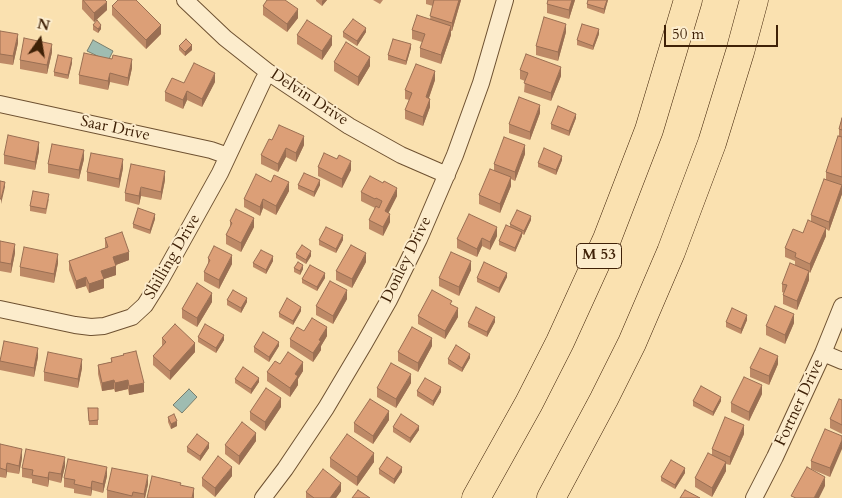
<!DOCTYPE html>
<style>
body{margin:0}
#map{position:relative;width:842px;height:498px;overflow:hidden;background:#fae1b0;font-family:Cardo,serif}
canvas{display:block}
.north{position:absolute;left:15px;top:15px;width:50px;height:50px;-webkit-text-stroke:4px #fceccc;paint-order:stroke;rotate:13deg;font-size:14px;font-weight:700;line-height:20px;text-align:center;color:#3f2107}
.north::after{content:'';display:block;margin:auto;width:18px;height:22px;background:#3f2107;clip-path:polygon(50% 0,100% 100%,50% 72%,0 100%)}
.scale{position:absolute;left:664px;top:25px;width:114px;height:22px;box-sizing:border-box;border:2px solid #3f2107;border-top:0;padding-left:6px;font-size:15px;line-height:18px;white-space:nowrap;color:#3f2107;-webkit-text-stroke:4px #fceccc;paint-order:stroke}
</style>
<div id="map">
<canvas width="842" height="498"></canvas>
<div class="north">N</div>
<div class="scale">50 m</div>
</div>
<script>
const context = document.querySelector('canvas').getContext('2d');
context.lineJoin = 'round';
function fillPath(path, color) { context.fillStyle = color; context.fill(path, 'evenodd'); }
const toPath = rows => new Path2D(rows.map(r => 'M' + r).join(''));
function stroke(path, color, width, dash) { context.strokeStyle = color; context.lineWidth = width; context.lineCap = dash ? 'butt' : 'round'; context.setLineDash(dash || []); context.stroke(path); }
function label(font, color, halo, rows, align = 'center') {
  context.font = font + ' Cardo,serif'; context.lineWidth = 4; context.setLineDash([]); context.textBaseline = 'middle'; context.strokeStyle = halo; context.fillStyle = color; for (const [text, x, y, turn = 0] of rows) {
    context.save(); context.translate(x, y); context.rotate((+turn || 0) * Math.PI / 180); context.textAlign = isNaN(turn) ? turn : align; if (halo) context.strokeText(text, 0, 0); context.fillText(text, 0, 0); context.restore();
  }
}
const water = toPath([
 [93,40,113,51,108,61,87,51,93,40],
 [189,389,197,397,182,413,173,405,189,389]
]);
fillPath(water, '#9fbcb1');
stroke(water, '#797e6d', 1);
const minor = toPath([
 [185,0,225,38,268,72,349,126,401,155,447,175],
 [0,104,211,150,228,156],
 [0,309,75,325,91,327,104,326,132,317,145,305,160,281,220,173,263,81,268,72],
 [823,353,842,361],
 [263,498,285,469,326,408,364,344,389,300,419,239,455,155,481,83,505,0],
 [754,498,775,457,823,353,842,306]
]);
const motorway = toPath([
 [476,498,529,403,560,342,607,239,649,130,688,0],
 [551,498,604,399,632,343,671,252,712,143,740,52,754,0]
]);
stroke(minor, '#6e5131', 18);
stroke(motorway, '#3f2107', 29);
stroke(minor, '#fceccc', 16);
stroke(motorway, '#fae1b0', 28);
fillPath(toPath([
 [82,0,107,10,94,22,82,9],
 [316,0,327,0,322,6,316,1],
 [373,0,383,0,380,4],
 [426,0,461,0,452,31,451,31,451,35,441,64,420,57,420,48,422,42,412,39,412,30,430,19,433,6,426,4],
 [548,0,575,0,569,19,547,13,547,4],
 [608,0,604,14,587,8,587,4],
 [112,6,161,34,146,49,112,15],
 [263,6,298,18,287,32,263,15],
 [93,25,101,29,98,33,93,30],
 [0,31,18,43,13,65,0,63],
 [343,32,366,32,357,46,343,37],
 [566,32,558,61,536,55,536,46],
 [599,34,593,50,577,45,577,40],
 [297,35,332,45,322,60,297,44],
 [179,46,192,50,185,56,179,50],
 [411,48,406,65,388,60,388,55],
 [52,52,47,74,20,69,20,60],
 [334,62,370,66,358,86,334,71],
 [72,63,68,79,54,76,54,72],
 [132,68,128,86,110,82,108,90,79,84,79,75],
 [520,70,561,76,551,101,524,92,525,81,520,79],
 [435,80,429,98,430,107,423,126,405,119,405,110,409,100,405,99,405,90],
 [215,82,202,107,187,100,183,109,165,101,165,92],
 [540,113,530,140,509,133,509,124],
 [576,118,569,136,551,129,551,124],
 [842,118,842,194,829,231,826,229,826,236,810,273,809,272,809,280,797,310,783,304,783,295,784,293,782,292,782,284,795,265,795,261,785,257,785,248,803,233,811,221,811,215,826,180,826,172,839,136,839,129],
 [272,140,304,145,296,162,286,157,278,172,261,164,261,155],
 [39,151,35,170,4,164,4,155],
 [525,154,515,181,511,179,511,186,500,213,479,204,479,195,494,170,494,164],
 [84,159,79,179,48,173,48,164],
 [562,160,556,175,538,167,538,163],
 [318,167,351,170,342,188,318,176],
 [123,168,119,188,87,181,87,172],
 [165,180,161,200,141,196,139,205,125,201,125,193],
 [271,182,289,191,276,215,263,208,260,216,244,207,244,199],
 [298,185,320,185,314,197,298,189],
 [361,192,397,196,388,213,390,222,383,236,369,229,369,220,375,208,361,201],
 [49,199,46,214,30,211,30,206],
 [155,219,150,234,133,228,133,224],
 [531,220,524,235,522,234,522,236,515,252,499,245,499,241,510,227,510,224],
 [230,221,254,227,241,252,226,244,226,235,230,228],
 [497,236,490,250,482,246,477,257,457,248,457,239],
 [105,238,129,260,116,265,116,275,104,279,104,288,89,293,86,286,76,289,69,270,69,261,105,248],
 [319,240,343,240,336,253,319,245],
 [0,241,15,253,11,273,0,271],
 [296,254,311,256,306,264,296,258],
 [208,258,232,264,219,289,204,281,204,272,208,264],
 [273,261,266,274,253,267,253,263],
 [366,262,352,288,336,280,336,271],
 [58,263,54,283,20,276,20,267],
 [294,268,303,269,300,275,294,272],
 [471,270,459,296,439,286,439,278],
 [507,277,499,293,477,282,477,278],
 [325,278,317,291,302,283,302,279],
 [347,299,333,324,316,315,316,306],
 [227,300,247,302,241,313,227,305],
 [212,302,197,327,182,318,182,309],
 [301,311,293,325,279,317,279,313],
 [418,316,458,317,445,339,418,324],
 [747,320,741,334,726,327,726,322],
 [495,322,487,337,468,327,468,323],
 [794,323,785,344,766,335,766,326],
 [304,331,327,336,321,346,321,350,313,362,290,347,290,339],
 [198,337,224,340,216,353,198,342],
 [162,338,195,352,170,380,153,365,153,356,162,346],
 [279,346,269,362,254,352,254,347],
 [432,346,418,372,398,361,398,352],
 [123,354,144,392,129,395,128,389,115,392,114,389,102,391,98,374,98,365,111,362,111,358,123,356],
 [38,357,34,377,0,370,0,360],
 [470,358,462,372,448,364,448,359],
 [280,364,303,371,298,379,298,385,290,397,267,381,267,372],
 [778,364,769,385,750,377,750,368],
 [82,368,78,388,44,381,44,372],
 [235,379,259,382,251,394,235,383],
 [411,383,396,408,377,397,377,388],
 [417,391,441,392,433,406,417,396],
 [762,394,749,421,731,412,731,403],
 [842,400,842,434,830,428,830,419],
 [693,401,721,401,713,416,693,406],
 [281,407,265,431,250,420,250,412],
 [88,408,98,408,98,425,89,425],
 [168,417,177,426,171,429,168,422],
 [389,420,373,444,354,432,354,423],
 [393,427,419,430,410,443,393,432],
 [744,434,730,465,726,464,726,471,712,497,695,487,695,478,712,454,712,449],
 [842,436,830,477,811,469,811,461],
 [256,441,239,465,225,454,225,445],
 [0,444,22,458,19,474,7,472,6,478,0,477],
 [187,447,209,448,200,461,187,452],
 [330,458,374,462,357,486,330,467],
 [65,466,61,483,49,480,48,487,32,483,32,479,22,477,22,468],
 [379,469,402,472,394,484,379,474],
 [685,473,675,489,661,481,661,477],
 [107,476,103,493,92,490,91,496,74,493,74,489,64,487,64,478],
 [232,476,215,497,202,486,202,478],
 [148,484,145,498,107,498,107,490],
 [341,491,336,498,306,498,306,492]
]), '#bd8966');
fillPath(toPath([
 [323,0,327,0,322,6,322,1],
 [459,0,461,0,452,31,452,23],
 [572,0,575,0,569,19,569,10],
 [607,0,608,0,604,14,604,9],
 [107,2,107,10,94,22,94,13],
 [298,9,298,18,287,32,287,24],
 [566,24,566,32,558,61,558,52],
 [101,25,101,29,98,33,98,29],
 [161,25,161,34,146,49,146,40],
 [451,26,451,35,441,64,441,55],
 [366,28,366,32,357,46,357,41],
 [599,29,599,34,593,50,593,46],
 [18,34,18,43,13,65,13,56],
 [332,36,332,45,322,60,322,51],
 [52,44,52,52,47,74,47,65],
 [411,44,411,48,406,65,406,61],
 [192,45,192,50,185,56,185,52],
 [370,57,370,66,358,86,358,77],
 [72,58,72,63,68,79,68,75],
 [132,59,132,68,128,86,128,78],
 [561,67,561,76,551,101,551,93],
 [435,71,435,80,426,106,426,97],
 [110,73,110,82,108,90,108,81],
 [215,73,215,82,202,107,202,99],
 [187,91,187,100,183,109,183,100],
 [430,99,430,107,423,126,423,117],
 [540,105,540,113,530,140,530,132],
 [576,114,576,118,569,136,569,131],
 [304,136,304,145,296,162,296,153],
 [39,142,39,151,35,170,35,162],
 [525,145,525,154,515,181,515,172],
 [286,148,286,157,278,172,278,164],
 [84,150,84,159,79,179,79,170],
 [562,156,562,160,556,175,556,170],
 [123,159,123,168,119,188,119,179],
 [351,161,351,170,342,188,342,179],
 [165,171,165,180,161,200,161,192],
 [511,177,511,186,500,213,500,204],
 [320,180,320,185,314,197,314,192],
 [5,182,5,187,1,204,1,199],
 [289,182,289,191,276,215,276,206],
 [842,185,842,194,829,231,829,222],
 [141,187,141,196,139,205,139,196],
 [397,188,397,196,385,220,385,211],
 [263,199,263,208,260,216,260,207],
 [155,214,155,219,150,234,150,230],
 [390,214,390,222,383,236,383,227],
 [531,216,531,220,524,235,524,231],
 [254,218,254,227,241,252,241,243],
 [497,227,497,236,490,250,490,242],
 [826,228,826,236,810,273,810,264],
 [522,232,522,236,515,252,515,248],
 [343,235,343,240,336,253,336,249],
 [482,238,482,246,477,257,477,249],
 [15,244,15,253,11,273,11,264],
 [311,251,311,256,306,264,306,260],
 [129,252,129,260,113,266,113,257],
 [366,253,366,262,352,288,352,279],
 [58,254,58,263,54,283,54,274],
 [232,255,232,264,219,289,219,280],
 [273,256,273,261,266,274,266,270],
 [471,261,471,270,459,296,459,287],
 [303,265,303,269,300,275,300,271],
 [116,266,116,275,104,279,104,288,89,293,89,284,101,271],
 [809,271,809,280,797,310,797,301],
 [325,273,325,278,317,291,317,287],
 [507,273,507,277,499,293,499,288],
 [86,277,86,286,76,289,76,281],
 [347,290,347,299,333,324,333,316],
 [212,293,212,302,197,327,197,318],
 [247,298,247,302,241,313,241,308],
 [301,307,301,311,293,325,293,321],
 [458,308,458,317,445,339,445,331],
 [794,314,794,323,785,344,785,335],
 [747,315,747,320,741,334,741,329],
 [495,317,495,322,487,337,487,332],
 [327,327,327,336,321,346,321,350,313,362,313,353,319,340],
 [224,335,224,340,216,353,216,348],
 [432,338,432,346,418,372,418,363],
 [279,342,279,346,269,362,269,357],
 [195,343,195,352,170,380,170,371],
 [38,348,38,357,34,377,34,368],
 [470,354,470,358,462,372,462,368],
 [778,356,778,364,769,385,769,376],
 [82,359,82,368,78,388,78,379],
 [303,362,303,371,298,379,298,385,290,397,290,388,295,374],
 [411,374,411,383,396,408,396,399],
 [259,378,259,382,251,394,251,389],
 [114,380,114,389,102,391,102,383],
 [128,380,128,389,115,392,115,383],
 [144,383,144,392,129,395,129,386],
 [762,385,762,394,749,421,749,412],
 [441,387,441,392,433,406,433,401],
 [721,397,721,401,713,416,713,412],
 [281,398,281,407,265,431,265,422],
 [389,411,389,420,373,444,373,436],
 [177,421,177,426,171,429,171,424],
 [744,425,744,434,730,465,730,457],
 [419,426,419,430,410,443,410,438],
 [256,433,256,441,239,465,239,456],
 [842,440,842,449,830,477,830,468],
 [209,443,209,448,200,461,200,456],
 [22,449,22,458,19,474,19,466],
 [374,453,374,462,357,486,357,477],
 [65,457,65,466,61,483,61,474],
 [726,462,726,471,712,497,712,488],
 [7,463,7,472,6,478,6,470],
 [107,467,107,476,103,493,103,484],
 [232,467,232,476,215,497,215,488],
 [402,467,402,472,394,484,394,479],
 [685,468,685,473,675,489,675,485],
 [49,472,49,480,48,487,48,478],
 [148,475,148,484,145,498,144,498,144,494],
 [825,477,825,486,819,498,814,498],
 [92,481,92,490,91,496,91,488],
 [341,483,341,491,336,498,330,498],
 [194,488,194,498,192,498]
]), '#9a6f53');
const building = toPath([
 [83,0,105,0,107,2,94,13,83,0],
 [118,0,136,0,161,25,146,40,112,6,118,0],
 [267,0,285,0,298,9,287,24,263,6,267,0],
 [434,0,459,0,452,23,430,16,434,0],
 [548,0,572,0,569,10,547,4,548,0],
 [588,0,607,0,604,9,587,4,588,0],
 [417,15,451,26,441,55,420,48,425,34,412,30,417,15],
 [544,17,566,24,558,52,536,46,544,17],
 [353,19,366,28,357,41,343,32,353,19],
 [97,20,101,25,98,29,93,25,97,20],
 [307,20,332,36,322,51,297,35,307,20],
 [582,24,599,29,593,46,577,40,582,24],
 [0,31,18,34,13,56,0,54,0,31],
 [24,38,52,44,47,65,20,60,24,38],
 [186,39,192,45,185,52,179,46,186,39],
 [393,39,411,44,406,61,388,55,393,39],
 [346,42,370,57,358,77,334,62,346,42],
 [84,53,112,59,113,55,132,59,128,78,110,73,108,81,79,75,84,53],
 [526,54,561,67,551,93,524,83,528,73,520,70,526,54],
 [58,55,72,58,68,75,54,72,58,55],
 [194,63,215,73,202,99,187,91,183,100,165,92,172,78,184,83,194,63],
 [416,64,435,71,426,97,430,99,423,117,405,110,412,93,405,90,416,64],
 [519,97,540,105,530,132,509,124,519,97],
 [558,106,576,114,569,131,551,124,558,106],
 [842,118,842,130,839,129,842,118],
 [279,125,304,136,296,153,286,148,278,164,261,155,269,139,272,140,279,125],
 [8,135,39,142,35,162,4,155,8,135],
 [838,136,842,137,842,177,826,172,838,136],
 [504,137,525,145,515,172,494,164,504,137],
 [52,144,84,150,79,170,48,164,52,144],
 [544,148,562,156,556,170,538,163,544,148],
 [91,153,123,159,119,179,87,172,91,153],
 [324,153,337,159,339,155,351,161,342,179,318,167,324,153],
 [131,164,165,171,161,192,141,187,139,196,125,193,131,164],
 [490,169,511,177,500,204,479,195,490,169],
 [304,173,320,180,314,192,298,185,304,173],
 [256,174,271,182,274,175,289,182,276,206,263,199,260,207,244,199,256,174],
 [370,176,383,183,384,181,397,188,385,211,390,214,383,227,369,220,376,206,379,208,382,201,376,198,375,199,361,192,370,176],
 [824,179,842,185,829,222,811,215,824,179],
 [0,181,5,182,1,199,0,199,0,181],
 [33,191,49,194,46,209,30,206,33,191],
 [138,208,155,214,150,230,133,224,138,208],
 [236,209,254,218,241,243,226,235,232,223,230,221,236,209],
 [517,210,531,216,524,231,510,224,517,210],
 [469,214,497,227,490,242,482,238,477,249,457,239,469,214],
 [808,220,826,228,810,264,795,257,796,253,785,248,793,229,803,233,808,220],
 [506,225,522,232,515,248,499,241,506,225],
 [326,227,343,235,336,249,319,240,326,227],
 [122,232,129,252,113,257,116,266,101,271,104,279,89,284,86,277,76,281,69,261,108,247,105,238,122,232],
 [0,241,15,244,11,264,0,262,0,241],
 [302,245,311,251,306,260,296,254,302,245],
 [351,245,366,253,352,279,336,271,351,245],
 [214,246,232,255,219,280,204,272,210,260,208,258,214,246],
 [24,247,58,254,54,274,20,267,24,247],
 [261,250,273,256,266,270,253,263,261,250],
 [451,252,471,261,459,287,439,278,451,252],
 [298,262,303,265,300,271,294,268,298,262],
 [484,262,507,273,499,288,477,278,484,262],
 [790,263,809,271,797,301,783,295,787,285,782,284,790,263],
 [310,265,325,273,317,287,302,279,310,265],
 [330,281,347,290,333,316,316,306,330,281],
 [197,283,212,293,197,318,182,309,197,283],
 [233,290,247,298,241,308,227,300,233,290],
 [432,290,452,301,450,304,458,308,445,331,418,316,432,290],
 [287,298,301,307,293,321,279,313,287,298],
 [775,306,794,314,785,335,766,326,775,306],
 [476,307,495,317,487,332,468,323,476,307],
 [732,308,747,315,741,329,726,322,732,308],
 [312,318,327,327,319,340,321,341,313,353,290,339,297,327,304,331,312,318],
 [175,324,195,343,170,371,153,356,166,342,162,338,175,324],
 [205,324,224,335,216,348,198,337,205,324],
 [412,327,432,338,418,363,398,352,412,327],
 [263,332,279,342,269,357,254,347,263,332],
 [4,341,38,348,34,368,0,361,4,341],
 [456,345,470,354,462,368,448,359,456,345],
 [760,348,778,356,769,376,750,368,760,348],
 [136,351,144,383,129,386,128,380,115,383,114,380,102,383,98,365,112,362,111,358,124,355,123,354,136,351],
 [48,352,82,359,78,379,44,372,48,352],
 [288,352,303,362,295,374,298,376,290,388,267,372,275,361,280,364,288,352],
 [391,363,411,374,396,399,377,388,391,363],
 [243,367,259,378,251,389,235,379,243,367],
 [744,377,762,385,749,412,731,403,744,377],
 [425,378,441,387,433,401,417,391,425,378],
 [701,386,721,397,713,412,693,401,701,386],
 [266,388,281,398,265,422,250,412,266,388],
 [370,399,389,411,373,436,354,423,370,399],
 [839,399,842,400,842,425,830,419,839,399],
 [88,408,98,408,98,420,89,421,88,408],
 [174,414,177,421,171,424,168,417,174,414],
 [401,414,419,426,410,438,393,427,401,414],
 [725,417,744,425,730,457,712,449,725,417],
 [242,422,256,433,239,456,225,445,242,422],
 [825,429,842,436,842,440,830,468,811,461,825,429],
 [197,434,209,443,200,456,187,447,197,434],
 [347,434,374,453,357,477,330,458,347,434],
 [0,444,22,449,19,466,7,463,6,470,0,468,0,444],
 [26,449,65,457,61,474,49,472,48,478,32,475,33,470,22,468,26,449],
 [708,453,726,462,712,488,695,478,708,453],
 [218,456,232,467,215,488,202,478,218,456],
 [387,457,402,467,394,479,379,469,387,457],
 [68,459,107,467,103,484,92,481,91,488,74,484,75,480,64,478,68,459],
 [671,460,685,468,675,485,661,477,671,460],
 [807,467,825,477,814,498,796,498,791,496,807,467],
 [112,468,148,475,144,494,133,492,132,496,107,490,112,468],
 [323,469,341,483,330,498,314,498,306,492,323,469],
 [152,476,181,483,180,485,194,488,192,498,147,498,152,476],
 [358,490,370,498,352,498,358,490],
 [685,490,700,498,680,498,685,490]
]);
fillPath(building, '#dc9f77');
stroke(building, '#9a6f53', 1);
for (const [x, y, w] of [
 [599,256,45]
]) { const box = new Path2D(); box.roundRect(x - w / 2, y - 12.5, w, 25, 4); context.fillStyle = '#fceccc'; context.fill(box); stroke(box, '#3f2107', 1); }
label('bold 15px', '#3f2107', null, [
 ["M 53",599,256]
]);
label('16px', '#3f2107', '#fceccc', [
 ["Delvin Drive",309,98,33],
 ["Saar Drive",115,129,12],
 ["Shilling Drive",173,257,-60],
 ["Donley Drive",407,260,-64],
 ["Fortner Drive",800,403,-65]
]);
</script>
